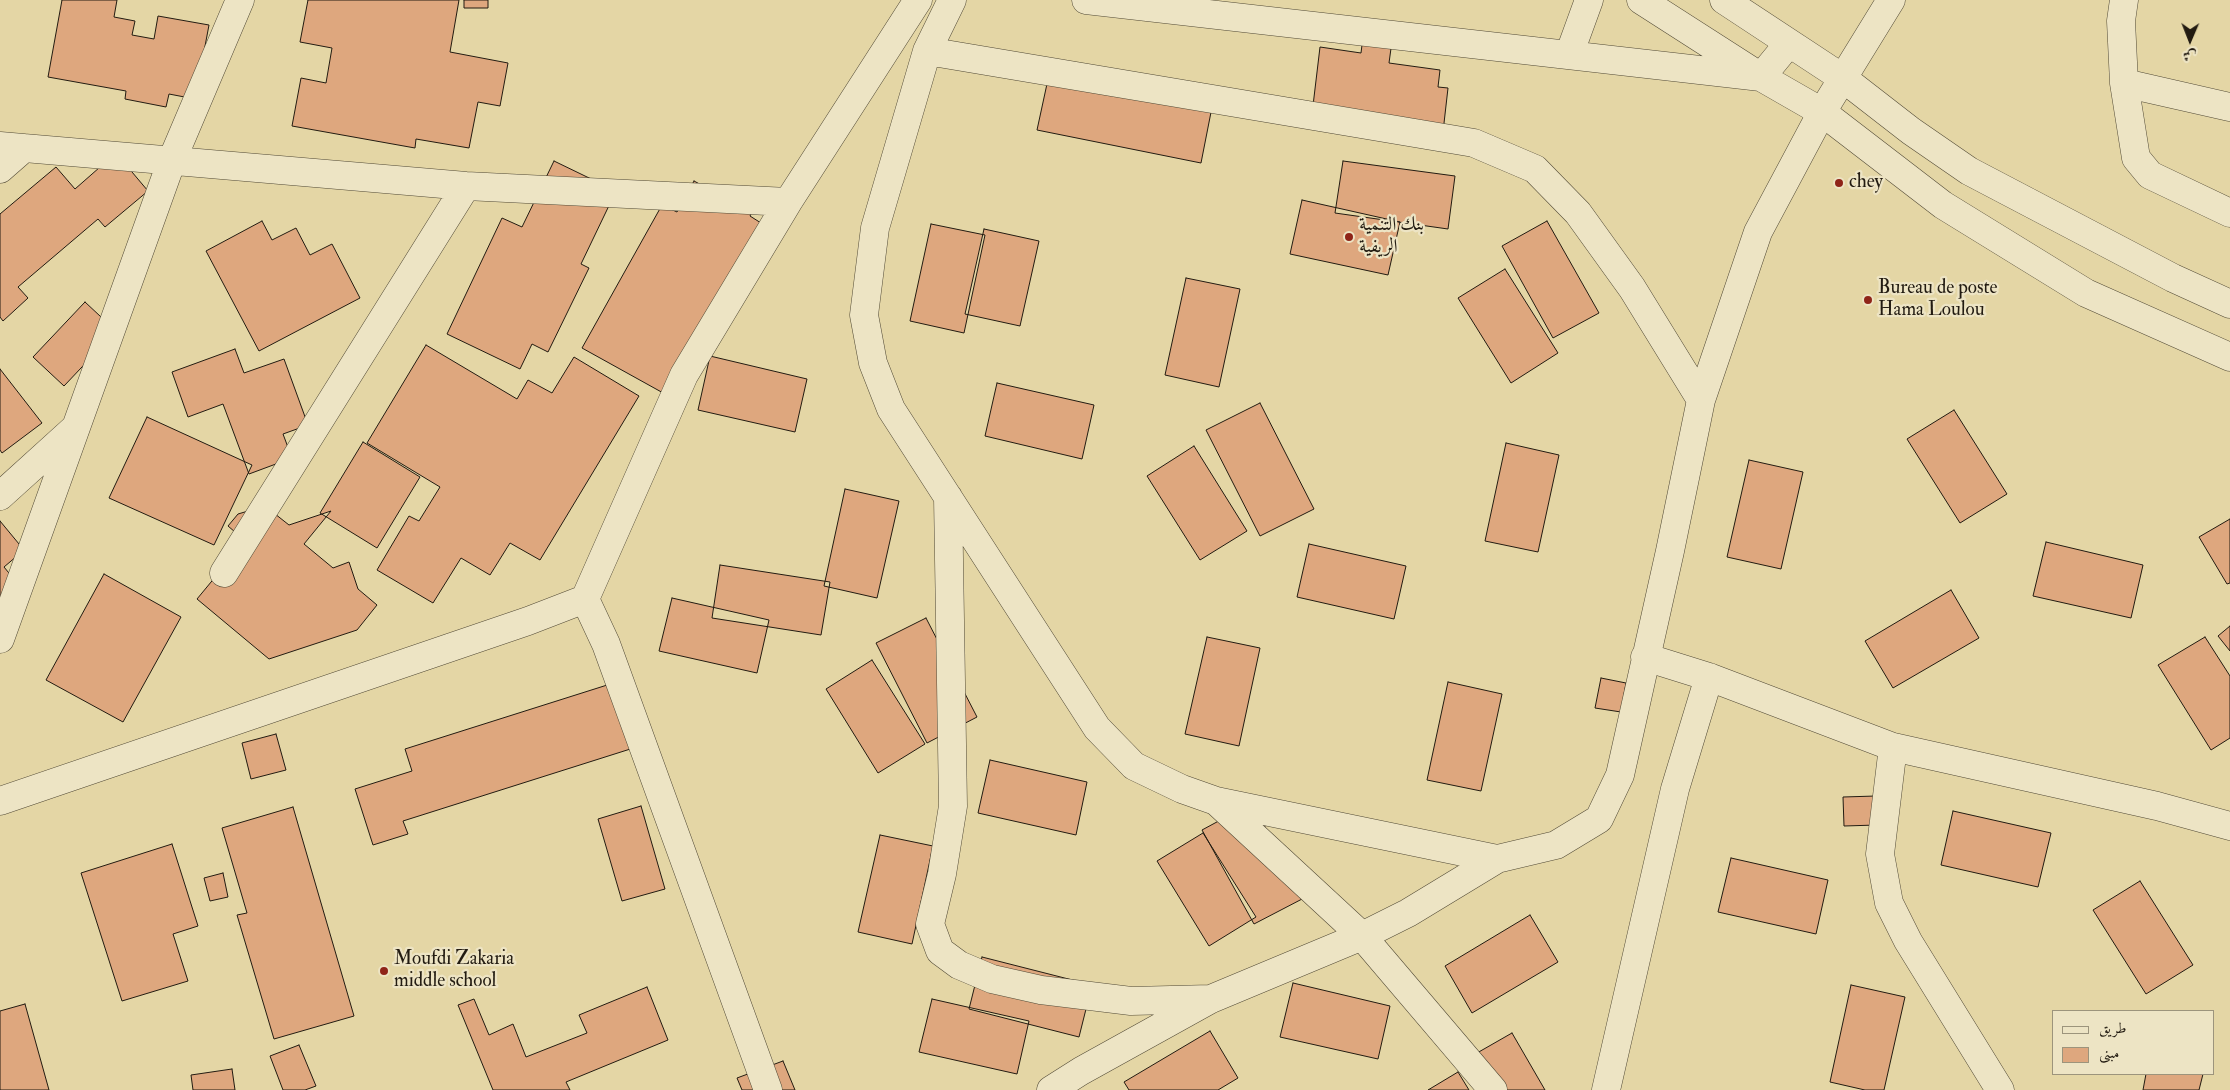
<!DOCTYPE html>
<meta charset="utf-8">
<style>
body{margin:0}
#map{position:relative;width:2230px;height:1090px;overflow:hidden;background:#e4d6a5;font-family:"IM FELL Double Pica",Amiri,serif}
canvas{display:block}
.legend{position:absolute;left:2052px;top:1010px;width:162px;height:65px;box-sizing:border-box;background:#ede4c4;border:1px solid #9c947c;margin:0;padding:6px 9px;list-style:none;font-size:15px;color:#221b11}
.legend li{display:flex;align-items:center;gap:10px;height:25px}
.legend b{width:25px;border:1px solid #9c947c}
.north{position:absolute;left:2165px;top:15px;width:50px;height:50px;-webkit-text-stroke:4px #ede4c4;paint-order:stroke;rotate:181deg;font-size:14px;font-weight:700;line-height:20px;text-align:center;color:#221b11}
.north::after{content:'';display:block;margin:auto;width:18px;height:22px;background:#221b11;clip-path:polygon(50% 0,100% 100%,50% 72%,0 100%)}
</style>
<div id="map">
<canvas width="2230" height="1090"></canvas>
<ul class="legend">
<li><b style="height:6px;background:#ede4c4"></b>طريق</li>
<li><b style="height:14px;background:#dea77e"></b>مبنى</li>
</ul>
<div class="north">ش</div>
</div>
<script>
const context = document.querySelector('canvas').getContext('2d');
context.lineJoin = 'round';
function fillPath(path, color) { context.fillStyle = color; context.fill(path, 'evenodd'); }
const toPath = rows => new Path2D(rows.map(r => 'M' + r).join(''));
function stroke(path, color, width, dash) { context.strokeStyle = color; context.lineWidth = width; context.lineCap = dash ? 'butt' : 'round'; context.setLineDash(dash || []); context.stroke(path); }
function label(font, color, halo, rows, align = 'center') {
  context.font = font + ' "IM FELL Double Pica",Amiri,serif'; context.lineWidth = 4.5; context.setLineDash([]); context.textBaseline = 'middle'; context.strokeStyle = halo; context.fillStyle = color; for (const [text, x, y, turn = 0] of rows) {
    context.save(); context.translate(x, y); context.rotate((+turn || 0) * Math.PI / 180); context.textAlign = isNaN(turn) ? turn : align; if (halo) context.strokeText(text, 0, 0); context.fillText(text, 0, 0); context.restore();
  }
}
const building = toPath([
 [62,0,117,0,114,17,135,21,132,35,154,39,158,16,209,25,195,99,169,94,166,107,125,99,126,91,48,77,62,0],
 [308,0,459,0,450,52,508,63,500,106,478,102,469,148,416,139,415,148,292,126,301,78,326,83,332,48,300,42,308,0],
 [464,0,488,0,488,8,464,8,464,0],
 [1363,37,1392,41,1389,63,1440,70,1438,87,1448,88,1443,132,1312,114,1320,47,1361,53,1363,37],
 [1050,70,1213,102,1201,163,1037,130,1050,70],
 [116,153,148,191,105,227,98,219,18,287,28,298,3,321,0,317,0,214,56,167,75,189,116,153],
 [554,161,616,191,581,264,589,268,548,352,532,344,520,369,447,334,502,218,522,227,554,161],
 [1343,161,1455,176,1448,229,1335,213,1343,161],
 [694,181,752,212,750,216,761,223,665,394,582,348,662,205,677,212,694,181],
 [1302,200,1400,222,1388,275,1290,254,1302,200],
 [262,221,272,240,296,228,310,255,332,244,360,298,259,351,206,251,262,221],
 [1547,221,1599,313,1553,338,1502,246,1547,221],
 [931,224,985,235,964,333,910,321,931,224],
 [984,229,1039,241,1020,326,965,314,984,229],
 [1505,269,1558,353,1511,383,1458,298,1505,269],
 [1186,278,1240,289,1219,387,1165,375,1186,278],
 [85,302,116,331,64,386,33,357,85,302],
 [426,345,517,399,528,380,552,393,574,357,639,396,540,560,510,543,490,575,461,558,433,603,377,570,409,516,419,521,440,487,367,443,426,345],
 [235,349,244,373,284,359,308,425,283,434,292,458,249,474,223,404,188,417,172,372,235,349],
 [710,356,807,379,795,432,698,410,710,356],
 [0,369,42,423,2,453,0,450,0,369],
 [997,383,1094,405,1082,459,985,436,997,383],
 [1260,403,1314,509,1260,536,1206,430,1260,403],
 [1954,410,2007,494,1960,523,1907,439,1954,410],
 [147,417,252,465,214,545,109,498,147,417],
 [363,442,420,477,377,548,320,513,363,442],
 [1506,443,1559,455,1538,552,1485,541,1506,443],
 [1194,446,1247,531,1200,560,1147,476,1194,446],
 [1749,460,1803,472,1781,569,1727,557,1749,460],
 [845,489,899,501,877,598,824,586,845,489],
 [265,506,289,525,331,511,304,544,333,568,349,562,358,589,377,605,357,630,269,659,197,599,221,570,249,544,228,526,238,514,265,506],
 [2230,519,2230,583,2227,584,2199,537,2230,519],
 [0,521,24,550,4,567,22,589,0,607,0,521],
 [2046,542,2143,565,2131,618,2033,596,2046,542],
 [1309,544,1406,566,1394,619,1297,597,1309,544],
 [720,565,830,582,821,635,712,618,720,565],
 [104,574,181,617,123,722,46,680,104,574],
 [1951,590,1979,638,1893,688,1865,641,1951,590],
 [672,598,769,620,757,673,659,651,672,598],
 [926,618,977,717,927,743,876,643,926,618],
 [2230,626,2230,651,2218,636,2230,626],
 [1207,637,1260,648,1239,746,1185,734,1207,637],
 [2205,637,2230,676,2230,738,2211,750,2158,665,2205,637],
 [872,660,925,744,878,773,826,689,872,660],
 [1601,678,1626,683,1621,712,1595,708,1601,678],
 [623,680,643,745,403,821,408,834,373,845,355,789,412,771,405,749,623,680],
 [1448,682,1502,694,1481,791,1427,780,1448,682],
 [276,734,286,770,251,779,242,743,276,734],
 [990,760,1087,782,1076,835,978,813,990,760],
 [1876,796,1877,825,1844,826,1843,797,1876,796],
 [1252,803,1304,898,1254,924,1202,830,1252,803],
 [641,806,665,889,622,901,598,819,641,806],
 [293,807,354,1016,274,1039,237,915,247,913,222,828,293,807],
 [1953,811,2051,833,2038,887,1941,865,1953,811],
 [1203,833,1256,917,1209,946,1157,861,1203,833],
 [880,835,933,846,912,944,858,932,880,835],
 [172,844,198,926,173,934,188,981,122,1001,81,873,172,844],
 [1731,858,1828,880,1816,934,1718,912,1731,858],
 [223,873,228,897,210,901,204,878,223,873],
 [2140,881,2193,965,2146,994,2093,910,2140,881],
 [1530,915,1558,962,1472,1013,1445,966,1530,915],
 [982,957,1092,985,1079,1037,969,1009,982,957],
 [1293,983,1390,1006,1378,1059,1280,1037,1293,983],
 [1851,985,1905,997,1884,1090,1865,1090,1830,1082,1851,985],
 [647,987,668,1040,566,1082,570,1090,493,1090,458,1005,474,999,489,1035,513,1024,526,1057,587,1033,579,1015,647,987],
 [932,999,1029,1021,1017,1074,919,1052,932,999],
 [25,1004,49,1090,0,1090,0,1011,25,1004],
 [1210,1031,1238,1078,1218,1090,1129,1090,1124,1082,1210,1031],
 [1512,1033,1545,1090,1479,1090,1463,1061,1512,1033],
 [299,1045,316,1086,305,1090,283,1090,270,1056,299,1045],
 [783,1061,795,1090,742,1090,737,1078,783,1061],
 [232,1069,235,1090,193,1090,191,1075,232,1069],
 [1458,1072,1469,1090,1428,1090,1458,1072],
 [2146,1074,2203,1074,2199,1090,2143,1090,2146,1074]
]);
fillPath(building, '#dea77e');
stroke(building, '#221b11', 1);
const minor = toPath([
 [952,0,927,51,875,228,864,315,873,363,891,409,1097,728,1134,766,1182,789,1216,801,1497,859,1556,845,1599,819,1620,775,1670,551,1701,400,1758,232,1822,112,1891,0],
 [1086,0,1761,77,1789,43],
 [1641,0,1761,77,1822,112,1943,205,2086,293,2230,357],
 [1724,0,1844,79,1911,131,1969,171,2173,278,2230,304],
 [2124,0,2121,21,2124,83,2136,158,2150,175,2230,213],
 [927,51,1474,143,1535,169,1578,213,1632,288,1701,400],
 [1569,55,1589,0],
 [2124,83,2230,107],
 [0,146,466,186,788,202],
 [0,169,24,148],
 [0,496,73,430],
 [948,497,953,806,942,874,930,924,940,951,959,965,992,979,1041,990,1131,1001,1211,999],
 [224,573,466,186],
 [585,599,606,644,768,1090],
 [0,639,172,160,240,0],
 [1645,657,1709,677,1893,747,2157,806,2230,826],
 [1893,747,1880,854,1889,903,1908,941,2000,1090],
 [0,801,528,621,585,599,684,375,788,202,918,0],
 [1216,801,1362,936,1493,1090],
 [1051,1090,1081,1071,1211,999,1362,936,1408,913,1497,859],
 [1606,1090,1675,789,1709,677]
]);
stroke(minor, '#524a36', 29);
stroke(minor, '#ede4c4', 28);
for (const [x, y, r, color] of [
 [1839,183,5,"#8f2418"],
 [1349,237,5,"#8f2418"],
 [1868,300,5,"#8f2418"],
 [384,971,5,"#8f2418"]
]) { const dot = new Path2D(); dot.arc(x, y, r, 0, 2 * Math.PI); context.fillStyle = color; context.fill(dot); stroke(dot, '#ede4c4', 2); }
label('19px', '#221b11', '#ede4c4', [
 ["chey",1849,183],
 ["بنك التنمية",1359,226],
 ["الريفية",1359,248],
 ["Bureau de poste",1878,289],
 ["Hama Loulou",1878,311],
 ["Moufdi Zakaria",394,960],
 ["middle school",394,982]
], 'left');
</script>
